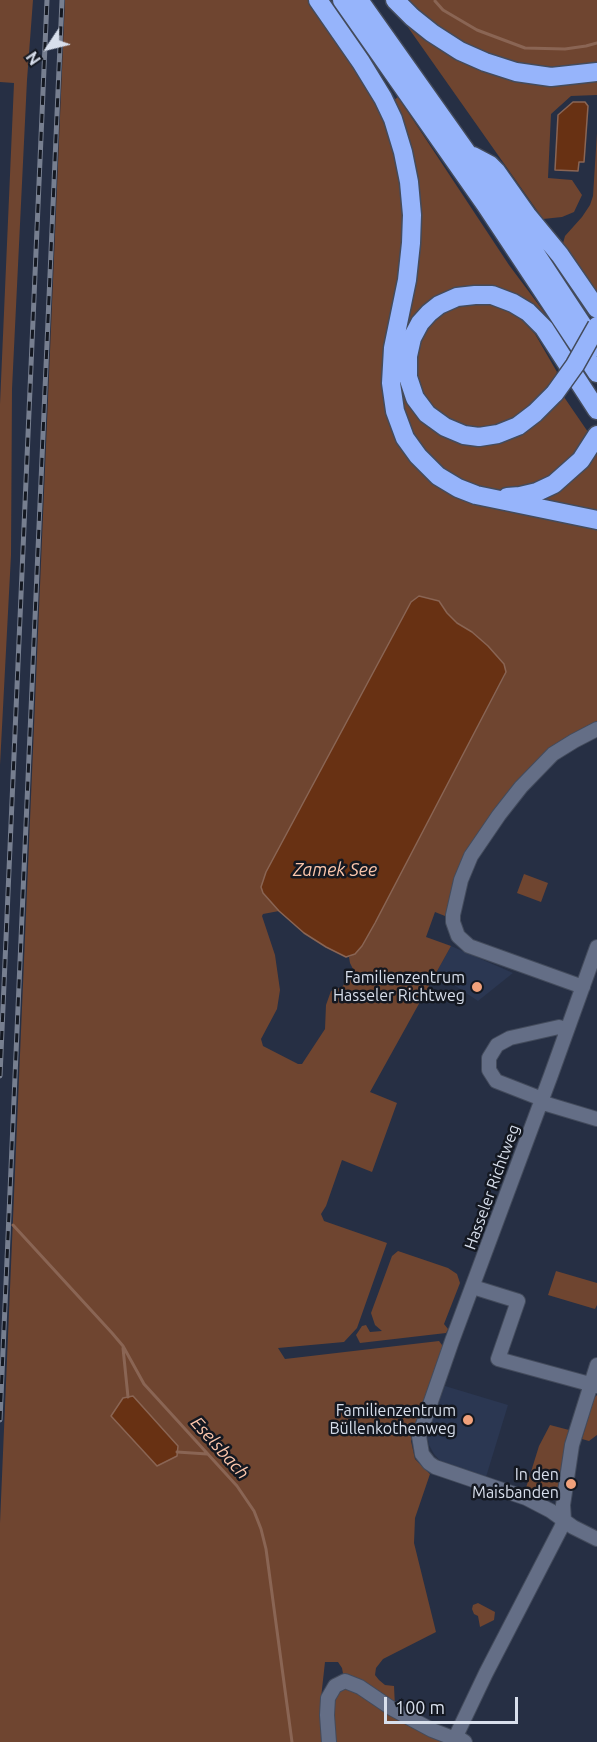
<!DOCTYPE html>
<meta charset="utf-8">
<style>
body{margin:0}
#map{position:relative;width:597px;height:1742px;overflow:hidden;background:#262f44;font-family:Ubuntu,sans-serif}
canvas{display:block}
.north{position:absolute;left:18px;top:18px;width:60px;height:60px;-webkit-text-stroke:4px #141821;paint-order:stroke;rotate:235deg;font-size:16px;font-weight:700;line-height:24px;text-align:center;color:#d8dfec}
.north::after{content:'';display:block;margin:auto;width:21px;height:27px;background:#d8dfec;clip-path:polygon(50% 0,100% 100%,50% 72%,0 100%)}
.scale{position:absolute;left:384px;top:1697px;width:134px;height:27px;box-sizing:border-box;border:3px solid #d8dfec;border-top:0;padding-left:8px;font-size:18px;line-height:21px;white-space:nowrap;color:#d8dfec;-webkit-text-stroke:4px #141821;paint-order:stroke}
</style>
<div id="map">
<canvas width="597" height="1742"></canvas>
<div class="north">N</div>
<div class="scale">100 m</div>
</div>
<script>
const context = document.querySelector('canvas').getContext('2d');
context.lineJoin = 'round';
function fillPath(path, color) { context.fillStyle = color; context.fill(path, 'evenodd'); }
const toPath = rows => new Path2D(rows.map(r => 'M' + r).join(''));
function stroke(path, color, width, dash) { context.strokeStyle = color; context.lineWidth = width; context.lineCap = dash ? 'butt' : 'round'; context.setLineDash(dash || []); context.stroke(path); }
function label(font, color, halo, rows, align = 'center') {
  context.font = font + ' Ubuntu,sans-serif'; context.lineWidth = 5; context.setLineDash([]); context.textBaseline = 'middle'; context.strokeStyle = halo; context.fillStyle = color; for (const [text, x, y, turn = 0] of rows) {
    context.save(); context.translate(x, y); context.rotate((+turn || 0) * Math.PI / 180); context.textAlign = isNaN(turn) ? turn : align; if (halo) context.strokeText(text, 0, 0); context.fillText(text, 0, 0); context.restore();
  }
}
fillPath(toPath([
 [451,946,513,973,478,1001,436,973],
 [445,1386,508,1405,486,1477,442,1463,434,1454,429,1445,427,1435]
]), '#2b3752');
fillPath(toPath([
 [0,0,33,0,27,80,12,389,11,555,0,765,0,404,14,83,0,82],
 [65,0,310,0,382,109,398,97,509,265,547,316,597,392,597,399,545,319,507,308,523,321,535,334,557,372,553,381,588,432,597,436,597,728,575,738,495,817,450,918,435,912,426,937,451,946,370,1092,397,1103,372,1172,342,1160,326,1206,321,1214,324,1221,387,1243,357,1328,344,1342,278,1348,285,1359,439,1341,445,1349,411,1441,415,1459,430,1474,415,1518,414,1543,436,1632,383,1659,376,1668,375,1675,379,1680,385,1685,394,1686,395,1707,344,1679,342,1668,338,1662,325,1662,320,1707,327,1742,0,1742,0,1523],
 [419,596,439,601,447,613,457,623,472,632,488,646,504,664,505,675,362,946,355,954,349,957,350,963,354,971,342,987,331,991,326,1005,325,1029,302,1064,298,1064,263,1046,261,1039,277,1009,280,990,275,955,262,916,263,914,279,911,262,891,263,880,411,602],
 [408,0,597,0,597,66,560,68,514,63,499,59,457,40,422,15],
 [405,23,421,31,464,58,597,78,597,95,571,96,551,114,548,178,572,180,582,195,574,212,562,217,543,219],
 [597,133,597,300,562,247,565,236,582,217,590,205,593,196],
 [524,874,548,883,541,902,517,893],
 [398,1251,448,1268,457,1274,460,1283,444,1324,448,1329,446,1333,360,1343,356,1335,362,1326,366,1325,370,1332,382,1331,375,1325,371,1313,392,1256],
 [556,1271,597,1283,597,1305,595,1309,548,1295],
 [597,1395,597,1435,589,1441,582,1439,594,1398],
 [550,1425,569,1430,557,1497,548,1500,525,1491,539,1446],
 [478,1603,495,1612,494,1620,480,1627,478,1616,474,1614,472,1609,473,1605],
 [345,1684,450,1742,331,1742,329,1703]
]), '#6f4530');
const water = toPath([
 [573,102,585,102,588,106,584,162,579,162,578,171,555,170,558,115,573,102],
 [419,596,439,601,447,613,457,623,472,632,488,646,504,664,506,672,375,923,362,946,355,954,346,957,326,947,304,933,279,911,263,893,261,887,266,872,411,602,419,596],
 [133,1396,178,1446,177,1456,157,1466,111,1416,123,1398,133,1396]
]);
fillPath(water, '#683113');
stroke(water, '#8a6554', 1.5);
stroke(toPath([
 [435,1,443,10,477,30,525,48,565,49,586,46,597,43],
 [13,1225,112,1333,123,1346,144,1384,237,1486,254,1511,261,1529,266,1549,292,1742],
 [123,1348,128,1397],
 [177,1452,207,1454]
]), '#8a6554', 3);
const minor = toPath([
 [597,947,551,1075,452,1341,419,1436,422,1454,429,1463,435,1467,526,1498,551,1511,573,1527,597,1539],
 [583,987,469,946,458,936,453,922,453,915,461,880,471,856,499,815,521,787,553,754,574,741,597,729],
 [542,1099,496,1081,489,1070,489,1058,497,1045,510,1038,559,1027,566,1030],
 [540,1102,597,1119],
 [473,1287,518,1301,498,1359,597,1386],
 [456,1736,486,1673,561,1528,564,1520,563,1505,572,1445,597,1365],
 [329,1742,327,1715,328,1698,335,1686,345,1681,360,1687,391,1708,432,1730,450,1737,456,1736,465,1742]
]);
const highway = toPath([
 [318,0,361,62,383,98,393,119,403,152,409,182,412,215,411,243,407,280,393,348,391,383,395,411,405,438,418,456,438,476,458,488,476,495,597,520],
 [342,0,485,204,597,373],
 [359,0,497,195,597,347],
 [395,0,412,17,432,33,460,51,485,62,516,72,551,77,597,72],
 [473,156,490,165,496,171,527,215,560,255,597,309],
 [555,393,535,413,518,426,498,434,479,437,464,435,445,427,427,414,415,398,408,377,408,356,412,338,420,323,429,313,439,305,457,297,475,295,492,295,513,303,528,312,544,328,597,410],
 [507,497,520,496,537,492,554,484,581,460,597,435]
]);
stroke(minor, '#434b5c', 16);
stroke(highway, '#434b5c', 21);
stroke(minor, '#646e86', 14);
stroke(highway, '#96b4fb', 18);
const rail = toPath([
 [0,1076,47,0],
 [0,1420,62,0]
]);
stroke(rail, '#777f90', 5);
stroke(rail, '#141821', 3, [9]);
const highwayBridge = toPath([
 [555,393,575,365,597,326]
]);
stroke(highwayBridge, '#434b5c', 21, []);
stroke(highwayBridge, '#96b4fb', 18);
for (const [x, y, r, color] of [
 [477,987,6,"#f1a17b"],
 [468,1420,6,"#f1a17b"],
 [571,1484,6,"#f1a17b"]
]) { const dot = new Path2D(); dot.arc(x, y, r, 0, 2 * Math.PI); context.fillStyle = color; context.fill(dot); stroke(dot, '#141821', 2); }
label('16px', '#d8dfec', '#141821', [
 ["Familienzentrum",465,978],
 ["Hasseler Richtweg",465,996],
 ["Familienzentrum",456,1411],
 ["Büllenkothenweg",456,1429],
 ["In den",559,1475],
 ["Maisbanden",559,1493]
], 'right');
label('16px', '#d8dfec', '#141821', [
 ["Hasseler Richtweg",492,1187,-70]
]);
label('italic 18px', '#fbc5ab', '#141821', [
 ["Zamek See",335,870],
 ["Eselsbach",220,1448,48]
]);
</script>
